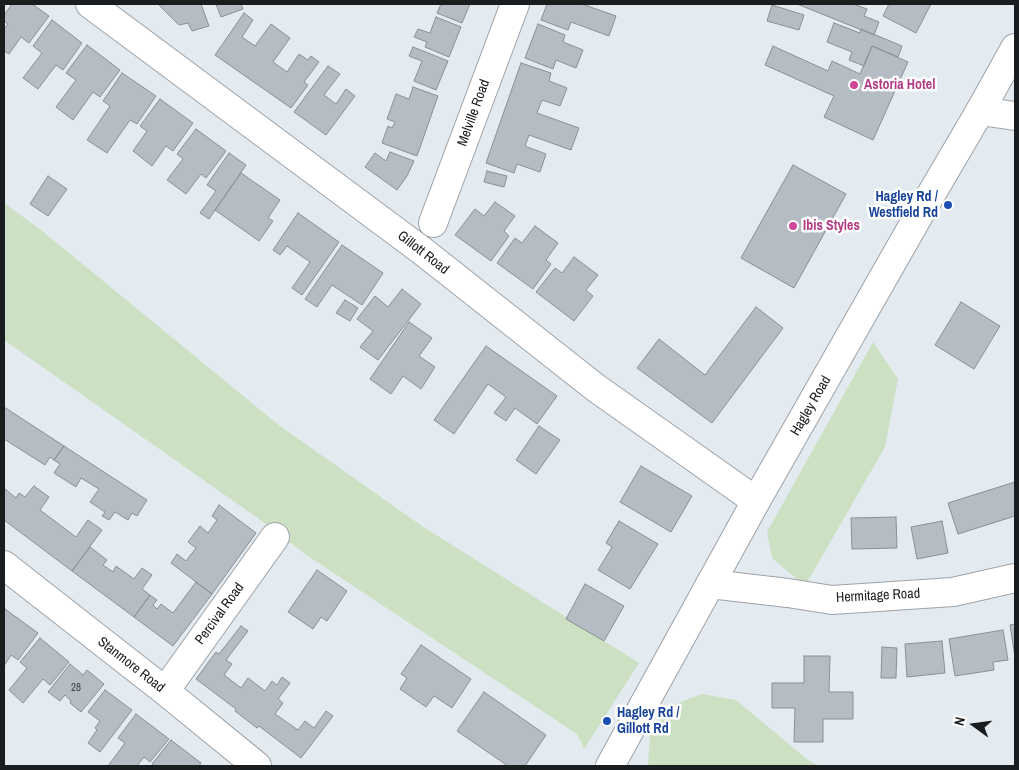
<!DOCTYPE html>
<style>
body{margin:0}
#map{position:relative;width:1019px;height:770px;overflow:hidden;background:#e3eaf0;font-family:"Archivo Narrow",sans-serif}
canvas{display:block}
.frame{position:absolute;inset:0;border:5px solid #1a1d1f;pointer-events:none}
.north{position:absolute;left:949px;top:700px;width:50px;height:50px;-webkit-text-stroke:4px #fff;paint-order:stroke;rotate:284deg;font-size:14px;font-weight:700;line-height:20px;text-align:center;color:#1a1d1f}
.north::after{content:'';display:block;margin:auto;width:18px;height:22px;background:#1a1d1f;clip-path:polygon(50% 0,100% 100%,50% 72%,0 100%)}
</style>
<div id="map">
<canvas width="1019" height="770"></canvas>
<div class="frame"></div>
<div class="north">N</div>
</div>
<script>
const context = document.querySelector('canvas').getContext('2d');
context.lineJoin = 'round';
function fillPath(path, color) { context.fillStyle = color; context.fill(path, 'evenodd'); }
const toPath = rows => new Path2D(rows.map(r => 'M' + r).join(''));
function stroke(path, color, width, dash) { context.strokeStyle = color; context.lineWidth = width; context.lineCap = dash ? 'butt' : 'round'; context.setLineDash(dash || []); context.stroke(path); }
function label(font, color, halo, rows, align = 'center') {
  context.font = font + ' "Archivo Narrow",sans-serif'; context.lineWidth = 5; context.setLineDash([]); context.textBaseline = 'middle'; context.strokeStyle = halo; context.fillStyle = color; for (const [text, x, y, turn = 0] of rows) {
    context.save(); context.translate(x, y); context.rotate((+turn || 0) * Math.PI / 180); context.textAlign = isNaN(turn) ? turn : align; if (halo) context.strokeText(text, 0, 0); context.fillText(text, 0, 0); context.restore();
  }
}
fillPath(toPath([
 [4,203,41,230,280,426,422,526,639,663,584,749,577,734,305,554,269,526,4,340],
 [873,342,898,379,885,447,805,586,772,558,767,532],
 [702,694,736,700,808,760,819,766,648,766,650,735,670,706]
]), '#cce1c3');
const building = toPath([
 [12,4,32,4,49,16,29,43,21,37,9,54,4,51,4,29,8,24,4,21,4,15,12,4],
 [158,4,201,4,209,26,192,31,188,23,179,25,158,4],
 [216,4,241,4,243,9,221,17,216,4],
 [441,4,470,4,462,23,437,13,441,4],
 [547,4,582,4,616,16,609,36,571,22,568,30,541,20,547,4],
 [797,4,853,4,867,9,864,16,879,22,874,35,797,4],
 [889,4,931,4,916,33,883,16,889,4],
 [772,5,804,15,799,30,767,21,772,5],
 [244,13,253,20,242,37,255,46,271,24,290,38,273,62,287,72,299,54,308,60,311,56,319,62,304,82,308,85,291,108,215,55,244,13],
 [436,17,461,27,449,57,425,47,427,42,414,37,418,29,430,33,436,17],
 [52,20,82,43,63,70,56,65,38,89,23,78,42,53,33,46,52,20],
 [834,23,860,33,861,29,902,46,898,57,872,46,864,66,849,60,852,52,827,42,834,23],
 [538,24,565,35,563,42,583,50,576,68,556,60,553,69,525,58,538,24],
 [87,45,120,70,100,97,93,92,73,120,56,107,76,80,66,73,87,45],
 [773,46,828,71,832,61,860,74,872,46,908,62,873,140,824,117,834,96,765,65,773,46],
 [413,47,448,61,436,90,414,81,422,61,409,56,413,47],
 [521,63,551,73,549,81,567,88,560,106,542,100,537,113,579,128,571,150,529,135,525,146,546,154,540,172,517,164,514,173,486,163,521,63],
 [328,66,340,74,324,95,336,104,346,89,355,96,326,135,294,112,328,66],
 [122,73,156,96,137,124,130,120,107,153,87,140,110,106,103,101,122,73],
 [413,87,438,96,417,156,382,143,388,126,392,128,395,122,387,119,396,94,409,99,413,87],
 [160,99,193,123,173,151,166,146,152,166,133,151,147,131,140,126,160,99],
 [196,129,226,151,206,178,201,174,186,194,167,180,183,159,177,154,196,129],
 [390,152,414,161,407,176,397,190,365,167,375,153,386,161,390,152],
 [229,153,246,165,209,219,200,213,216,191,207,185,229,153],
 [793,165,846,194,794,288,741,258,793,165],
 [487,171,507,176,504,187,484,182,487,171],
 [241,173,280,200,268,218,273,221,259,241,215,210,241,173],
 [48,176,67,189,48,216,30,204,48,176],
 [495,202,515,216,504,231,509,236,491,261,455,235,475,209,484,216,495,202],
 [298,213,339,242,302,295,292,288,310,262,287,246,280,255,273,250,298,213],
 [535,226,558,243,546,260,551,264,533,289,497,263,515,238,522,243,535,226],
 [342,245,383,273,362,305,332,285,317,307,305,299,342,245],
 [574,257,598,275,586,290,593,296,574,321,536,292,555,268,562,273,574,257],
 [402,289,421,304,378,360,360,347,373,331,357,319,375,296,388,307,402,289],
 [345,300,358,308,350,321,336,313,345,300],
 [961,302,1000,326,974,369,935,345,961,302],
 [756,307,783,328,712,423,637,368,659,339,705,375,756,307],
 [409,322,432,338,419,356,435,367,421,389,403,376,391,394,370,379,409,322],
 [486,346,557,396,537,424,515,408,506,421,494,413,506,397,488,384,454,434,434,420,486,346],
 [4,407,64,446,54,460,50,457,45,465,4,439,4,407],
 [539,426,560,440,536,474,516,460,539,426],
 [64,446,147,500,137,516,132,513,128,520,115,512,109,520,102,516,105,512,90,502,99,489,81,478,76,487,54,473,60,464,54,460,64,446],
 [641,466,692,496,671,532,620,502,641,466],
 [1015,482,1015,516,958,534,948,503,1015,482],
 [34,486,49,497,40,510,76,537,88,520,102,530,72,571,4,520,4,488,16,498,19,493,25,497,34,486],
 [219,505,256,533,212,594,171,563,177,554,186,561,196,548,188,542,200,526,208,533,217,520,212,516,219,505],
 [896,517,897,548,852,549,851,518,896,517],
 [619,521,658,544,630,589,598,570,612,547,606,543,619,521],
 [942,521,948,553,917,559,911,527,942,521],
 [90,547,107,560,103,565,113,572,116,566,134,579,142,568,152,575,142,589,150,595,134,617,72,571,90,547],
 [317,570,347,591,327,621,321,617,313,629,288,612,317,570],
 [196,582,212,594,173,646,134,617,150,595,157,600,153,605,157,609,161,604,173,613,196,582],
 [585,584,624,606,604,641,566,619,585,584],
 [5,609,38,633,18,660,11,655,4,666,4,611,5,609],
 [1015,624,1015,657,1010,625,1015,624],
 [241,626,248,631,226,660,232,664,224,675,241,688,248,678,265,691,272,681,277,685,282,677,290,683,278,699,283,703,275,714,298,730,305,721,314,728,326,711,333,716,301,758,259,726,257,728,235,711,236,709,196,679,216,652,219,654,241,626],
 [1003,630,1008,660,993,662,994,670,955,676,949,639,1003,630],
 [40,638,69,662,50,685,43,679,23,703,9,690,27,668,20,662,40,638],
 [942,641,945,673,907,677,905,644,942,641],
 [421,645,471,679,452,708,434,696,426,707,400,689,407,678,401,674,421,645],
 [882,647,897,648,896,678,881,678,882,647],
 [804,656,830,656,829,692,853,692,853,719,823,719,823,742,794,742,795,708,772,708,772,683,804,683,804,656],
 [70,664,83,675,87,670,104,684,81,712,70,703,71,701,65,695,60,701,48,692,70,664],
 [105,690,132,710,100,752,88,743,97,730,95,728,100,721,88,712,105,690],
 [484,692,546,735,525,766,508,766,457,731,484,692],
 [136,714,169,739,150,762,144,757,137,766,108,766,125,743,118,738,136,714],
 [171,740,201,763,199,766,155,766,152,764,171,740]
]);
fillPath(building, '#b6bcc3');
stroke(building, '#898f95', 1);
const minor = toPath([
 [90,4,421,250,596,388,756,501],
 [980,111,1015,116],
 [433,223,515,4],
 [4,565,165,691,257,766],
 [710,584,788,593,832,600,953,592,1015,578],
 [165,691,275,537]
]);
const highway = toPath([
 [610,766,756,501,919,215,980,111,1015,48]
]);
stroke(minor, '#9da3a9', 30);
stroke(highway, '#9da3a9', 30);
stroke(minor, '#fff', 28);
stroke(highway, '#fff', 28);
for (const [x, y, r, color] of [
 [854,85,5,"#d1479c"],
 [948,205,5,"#1a4fb4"],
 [793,226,5,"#d1479c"],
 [607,721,5,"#1a4fb4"]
]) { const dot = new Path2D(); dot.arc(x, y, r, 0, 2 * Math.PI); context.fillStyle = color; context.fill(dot); stroke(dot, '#fff', 2); }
label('11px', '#414548', null, [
 ["28",76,688]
]);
label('bold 14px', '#b23c85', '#fff', [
 ["Astoria Hotel",864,85],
 ["Ibis Styles",803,226]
], 'left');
label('14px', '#1a1d1f', '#fff', [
 ["Melville Road",474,113,-70],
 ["Gillott Road",423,253,38],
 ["Hagley Road",811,406,-60],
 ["Hermitage Road",878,596,-3],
 ["Percival Road",220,614,-54],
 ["Stanmore Road",131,665,38]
]);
label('bold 14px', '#164399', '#fff', [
 ["Hagley Rd /",938,197],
 ["Westfield Rd",938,213],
 ["Hagley Rd /",617,713,"left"],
 ["Gillott Rd",617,729,"left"]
], 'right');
</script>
